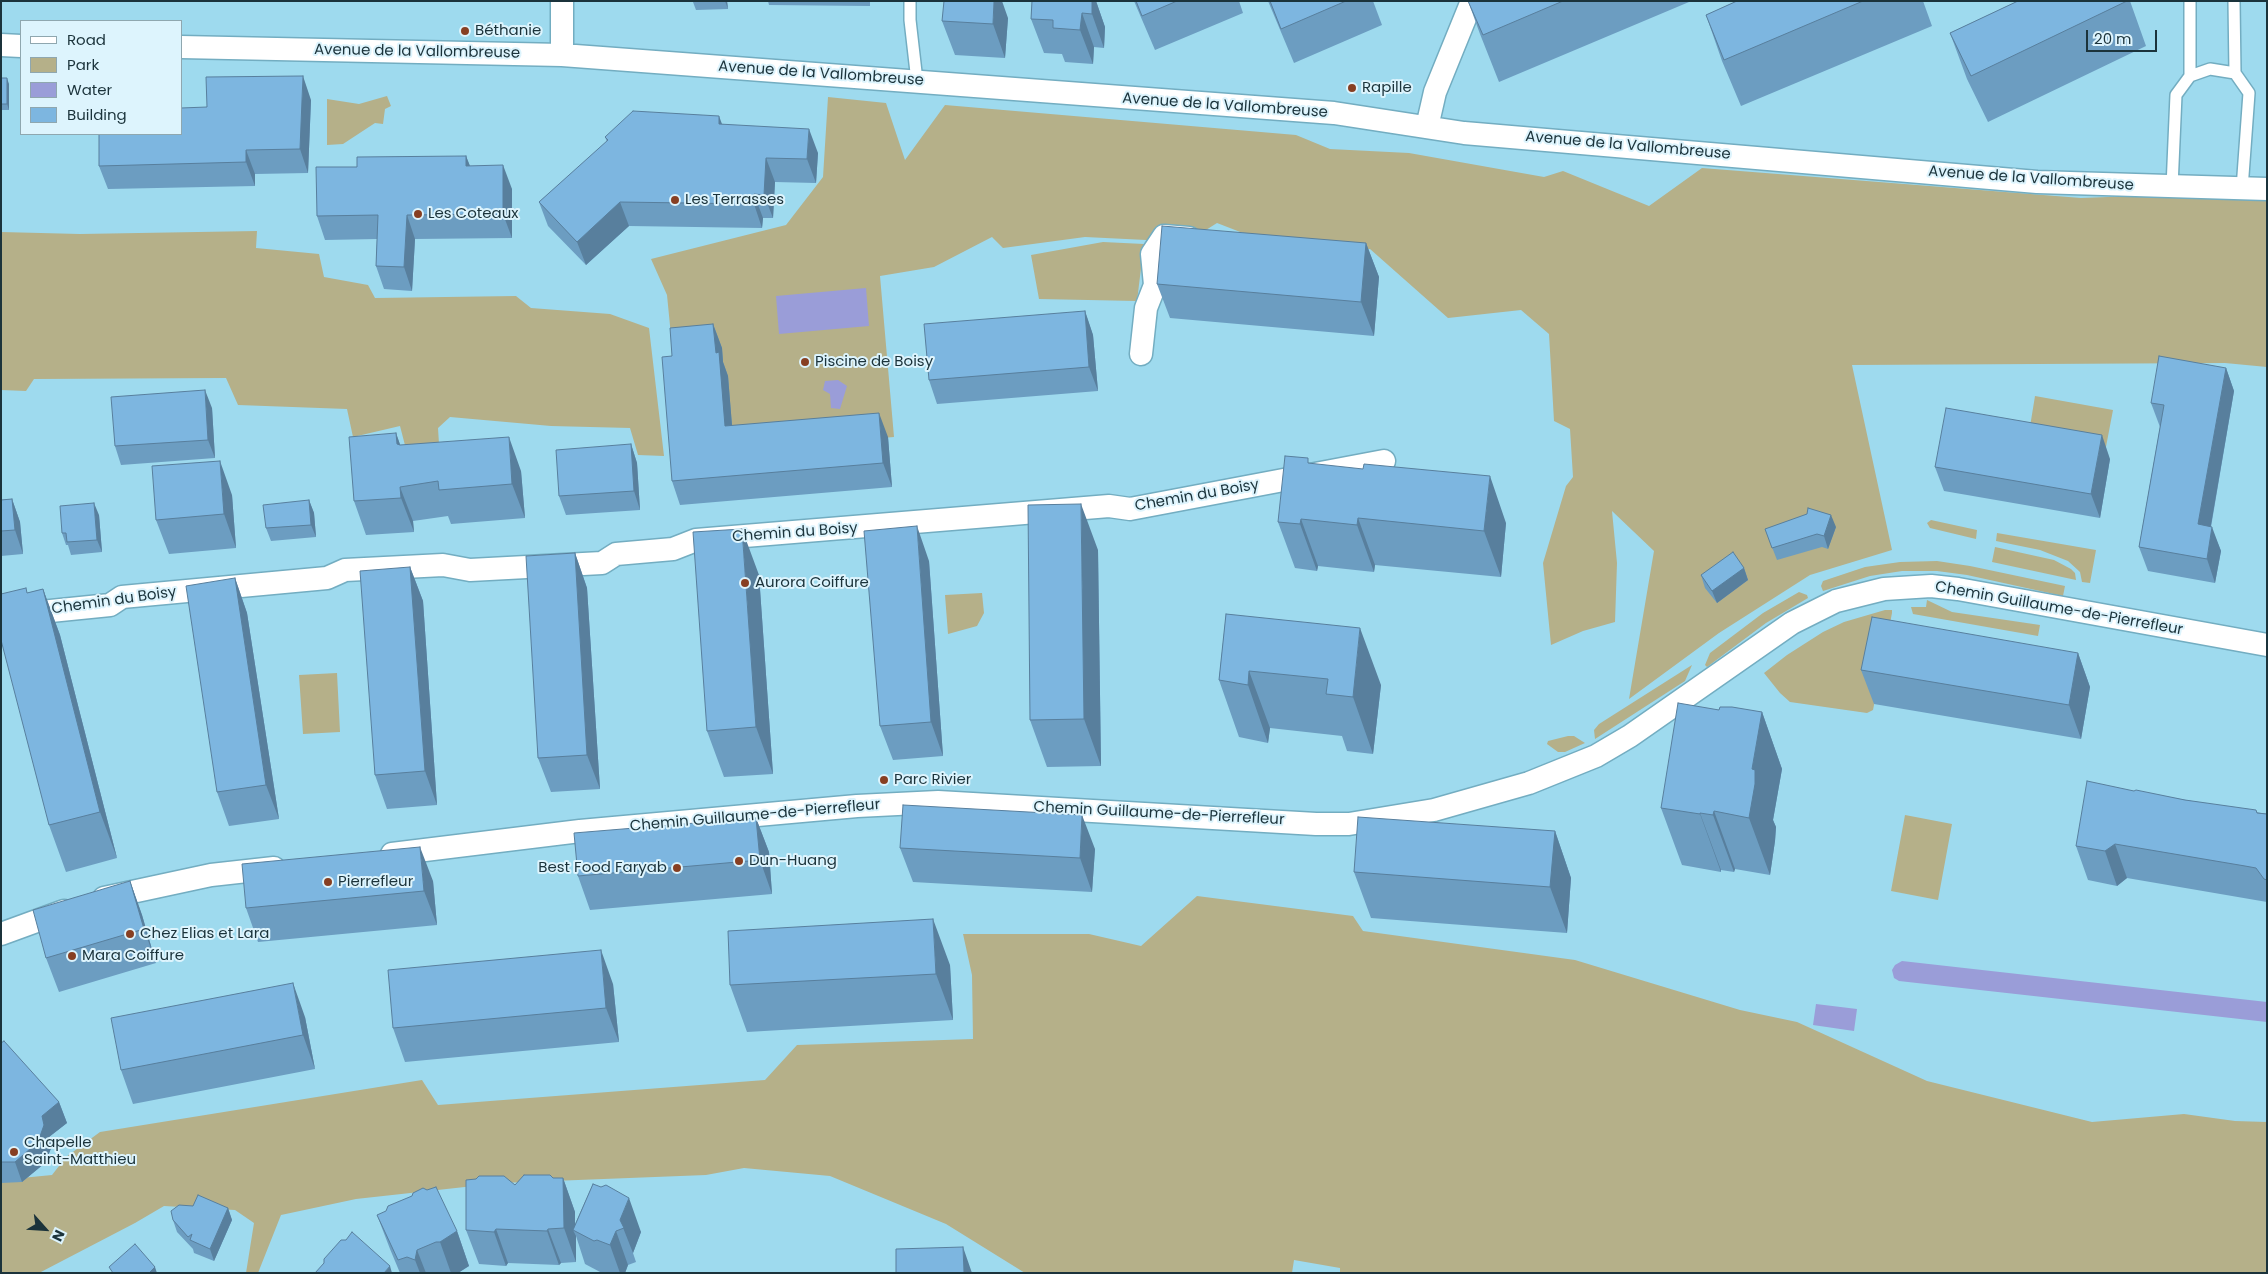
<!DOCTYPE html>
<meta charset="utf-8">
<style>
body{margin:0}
#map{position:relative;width:2268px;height:1274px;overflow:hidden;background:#9edaee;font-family:Poppins,sans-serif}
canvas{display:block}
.frame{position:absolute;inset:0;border:2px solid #1b333b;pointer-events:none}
.legend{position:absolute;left:20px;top:20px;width:162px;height:115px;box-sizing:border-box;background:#ddf4fd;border:1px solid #8fa7af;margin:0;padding:6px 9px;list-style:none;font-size:15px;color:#1b333b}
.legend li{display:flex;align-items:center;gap:10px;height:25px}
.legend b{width:25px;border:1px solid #8fa7af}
.north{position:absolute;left:20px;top:1204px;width:50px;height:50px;-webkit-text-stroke:4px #ddf4fd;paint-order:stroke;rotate:116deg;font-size:14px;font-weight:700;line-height:20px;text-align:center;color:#1b333b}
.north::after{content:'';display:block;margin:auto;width:18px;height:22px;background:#1b333b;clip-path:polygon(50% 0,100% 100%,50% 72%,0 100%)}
.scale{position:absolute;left:2086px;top:30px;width:71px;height:22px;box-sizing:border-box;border:2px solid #1b333b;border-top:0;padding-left:6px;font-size:15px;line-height:18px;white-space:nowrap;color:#1b333b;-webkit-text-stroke:4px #ddf4fd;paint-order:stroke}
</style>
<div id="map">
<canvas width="2268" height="1274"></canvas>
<div class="frame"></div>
<ul class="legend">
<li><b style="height:6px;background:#fff"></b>Road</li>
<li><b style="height:14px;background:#b5b089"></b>Park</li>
<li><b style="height:14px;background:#9a9dd8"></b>Water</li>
<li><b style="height:14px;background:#7db6e0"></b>Building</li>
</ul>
<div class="north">N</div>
<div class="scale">20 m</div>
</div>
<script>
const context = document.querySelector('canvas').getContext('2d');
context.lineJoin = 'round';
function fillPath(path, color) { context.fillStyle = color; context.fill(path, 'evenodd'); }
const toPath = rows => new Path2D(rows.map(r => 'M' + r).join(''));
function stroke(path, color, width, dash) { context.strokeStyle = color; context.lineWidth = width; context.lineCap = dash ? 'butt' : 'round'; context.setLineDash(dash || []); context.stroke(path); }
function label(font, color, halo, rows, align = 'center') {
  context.font = font + ' Poppins,sans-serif'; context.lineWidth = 4; context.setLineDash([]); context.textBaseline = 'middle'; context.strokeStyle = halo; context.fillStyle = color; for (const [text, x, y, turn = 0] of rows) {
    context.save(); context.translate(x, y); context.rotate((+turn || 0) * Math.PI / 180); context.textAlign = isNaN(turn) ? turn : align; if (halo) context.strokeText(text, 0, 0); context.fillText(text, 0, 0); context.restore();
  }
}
fillPath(toPath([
 [387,96,391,106,385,109,383,124,375,123,343,144,327,145,327,99,359,104],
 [828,97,886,103,905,160,945,105,1296,135,1330,149,1409,153,1544,177,1563,171,1649,206,1702,168,2081,198,2267,191,2267,367,2225,363,1852,365,1892,550,1810,575,1719,633,1629,699,1654,551,1612,511,1617,563,1615,622,1583,631,1551,645,1543,563,1566,486,1573,477,1570,429,1554,421,1549,334,1521,310,1448,318,1370,249,1339,250,1266,242,1217,223,1187,242,1085,237,1003,248,992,237,934,267,880,276,894,437,734,450,672,346,667,295,651,259,786,225,823,177],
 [257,231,256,248,319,254,324,277,368,285,375,298,516,296,531,308,610,314,649,328,664,456,638,455,630,428,551,426,450,417,438,428,439,444,407,453,400,426,353,437,347,409,238,405,226,378,34,379,26,391,1,390,1,232,80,234],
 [1103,242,1144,244,1137,301,1039,299,1031,255],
 [2035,396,2113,410,2105,452,2028,439],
 [1931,520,1977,530,1976,539,1930,528,1927,523],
 [1997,533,2096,550,2090,583,2082,582,2080,572,2068,561,2040,550,1996,541],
 [1995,547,2054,560,2071,569,2075,573,2076,580,1992,562],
 [1937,561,1970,566,2065,586,2063,596,1967,575,1937,571,1902,571,1870,576,1823,591,1821,586,1823,581,1865,567,1900,562],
 [1799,592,1807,595,1808,598,1766,623,1707,667,1705,665,1710,653,1763,613],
 [982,593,984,613,977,626,948,634,945,595],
 [1927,600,1952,612,2040,625,2038,636,1913,614,1911,607,1926,607],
 [1885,610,1892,610,1892,613,1873,710,1867,713,1790,702,1780,693,1764,673,1787,655,1823,632,1844,622],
 [1692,665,1685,681,1595,739,1594,730,1599,724],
 [337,673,340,732,303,734,299,675],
 [1568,736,1574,736,1585,743,1565,752,1558,752,1547,744,1548,741],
 [1905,815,1952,824,1938,900,1891,891],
 [1197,896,1353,916,1363,931,1575,960,1740,1010,1797,1022,1927,1081,2092,1122,2184,1114,2235,1121,2267,1122,2267,1273,1340,1273,1340,1268,1294,1260,1292,1273,1025,1273,946,1224,830,1176,744,1168,706,1175,501,1183,356,1199,281,1215,258,1273,246,1273,254,1223,235,1210,164,1206,135,1223,39,1273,1,1273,1,1180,52,1175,66,1157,100,1132,422,1080,438,1105,765,1080,797,1045,973,1039,972,975,963,934,1089,934,1141,946]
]), '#b5b089');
fillPath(toPath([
 [866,288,869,326,779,334,776,296],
 [838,380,847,386,840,409,831,408,830,394,823,390,825,381],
 [1902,961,2267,1002,2267,1022,1899,981,1894,978,1892,970,1895,965],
 [1816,1004,1857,1009,1854,1031,1813,1025]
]), '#9a9dd8');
const lane = toPath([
 [910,1,910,20,917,81],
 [2234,1,2235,73],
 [2190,76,2190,1],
 [2172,187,2176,95,2190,76,2210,69,2235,73,2249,93,2242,189]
]);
const street = toPath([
 [1,45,21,46],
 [181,47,562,55,1334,113,1464,133,2037,182,2267,189],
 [562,55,562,1],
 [1427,127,1435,92,1472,1],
 [1141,354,1146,308,1155,285,1152,254,1164,236,1189,238],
 [1,616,110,605,122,597,327,578,345,570,443,565,470,570,602,563,616,554,673,549,696,540,1109,506,1130,509,1384,461],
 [392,854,580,831,857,806,938,802,1316,824,1349,824,1434,810,1529,783,1596,756,1630,736,1792,623,1836,601,1884,589,1931,586,1958,589,2267,645],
 [104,898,211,875,274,868],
 [1,934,64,911]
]);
stroke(lane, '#73adc1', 14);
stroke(street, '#73adc1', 25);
stroke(lane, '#fff', 11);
stroke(street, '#fff', 22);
fillPath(toPath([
 [602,1,727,1,728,9,696,10,693,2,603,2],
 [768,1,870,1,870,6,769,5],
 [1032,1,1096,1,1105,27,1104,48,1094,47,1093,64,1065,62,1062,54,1044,53,1031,19],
 [1134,1,1239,1,1243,13,1155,50],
 [1268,1,1373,1,1382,25,1294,63],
 [1468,1,1688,1,1689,2,1499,82,1480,34],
 [1737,1,1923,1,1932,26,1741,106,1722,61,1706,15],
 [2018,1,2130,1,2146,46,1988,122,1967,79,1950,33],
 [1008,18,1005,58,955,55,942,21],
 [1,78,9,84,9,110,1,110],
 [311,100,308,173,255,174,255,186,108,189,99,166,207,107],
 [722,124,818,153,816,183,775,182,773,218,763,218,762,228,629,226,586,265,548,226,539,202,607,142,605,137],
 [466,156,470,166,512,189,512,238,415,239,412,291,384,289,376,266,377,239,325,240,317,216,357,167],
 [1366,243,1379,277,1374,336,1170,318,1157,284],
 [1085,311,1093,335,1098,391,937,404,929,380],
 [713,324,722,348,723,362,728,376,732,426,888,437,892,487,680,505,672,481,672,356],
 [2226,368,2234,391,2211,527,2221,551,2215,583,2148,571,2139,547,2160,427,2151,403],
 [212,408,215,458,121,465,115,446],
 [396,433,400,445,521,471,525,518,451,524,448,516,413,521,414,532,366,535,354,501],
 [631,444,637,463,640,510,566,515,559,496],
 [2110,459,2100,518,1944,491,1935,467],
 [1310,463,1506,523,1501,577,1375,565,1374,572,1318,566,1317,571,1295,568,1278,522],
 [232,495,236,548,169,554,156,520],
 [12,499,20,522,23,554,1,556,1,500],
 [309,500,314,513,316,537,271,541,266,528],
 [99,515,102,552,71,555,68,545,66,545,62,533],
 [1836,527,1828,549,1822,547,1777,560,1765,529],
 [1098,550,1101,766,1047,767,1030,720],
 [575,553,587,588,600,789,551,792,538,758],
 [929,561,943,756,893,760,880,726],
 [410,567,423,601,437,805,387,809,375,775],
 [1744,568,1748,580,1717,603,1705,588,1701,575],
 [759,575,773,774,724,777,707,731],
 [235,578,247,613,279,819,229,826,217,792],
 [26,588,27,593,43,589,60,635,117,858,66,872,49,825],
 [1226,614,1381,685,1373,754,1347,751,1342,736,1270,728,1268,743,1239,737,1219,680],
 [2078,653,2090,687,2081,739,1874,704,1861,670],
 [1719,710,1762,712,1782,769,1773,820,1776,827,1775,841,1770,875,1735,869,1734,872,1721,870,1721,872,1682,865,1661,808],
 [2134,791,2267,814,2267,902,2127,878,2117,886,2088,880,2076,846],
 [756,818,769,852,772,894,590,910,578,876],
 [1555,831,1571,878,1567,933,1371,918,1354,872],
 [900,848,1095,849,1092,892,913,882],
 [130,881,142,915,156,963,59,992,46,958],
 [433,881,437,925,258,942,246,908],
 [950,965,953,1020,747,1032,730,985],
 [613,984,619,1042,405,1062,393,1028],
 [305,1017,315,1069,133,1104,121,1070],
 [1,1043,59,1102,67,1123,49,1137,52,1146,45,1163,22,1182,1,1183],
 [553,1178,563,1178,575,1212,575,1224,593,1184,641,1232,633,1253,636,1262,628,1265,625,1273,602,1273,585,1264,576,1236,576,1262,561,1263,559,1265,508,1263,506,1266,479,1264,466,1230,515,1185],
 [228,1208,232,1220,214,1261,194,1253,193,1249,177,1232,173,1220],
 [377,1215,457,1231,469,1266,458,1273,400,1273,390,1249]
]), '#6c9dc1');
fillPath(toPath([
 [725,1,727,1,728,9],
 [994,1,1002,1,1008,18,1005,58,993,24],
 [1092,1,1096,1,1105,27,1104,48,1092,14],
 [1082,13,1094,47,1093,64,1080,30],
 [303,76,311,100,308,173,300,149],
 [7,78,9,84,9,110,7,104],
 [719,116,728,140,719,124],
 [809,129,818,153,816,183,807,159],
 [246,150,255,174,255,186,246,162],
 [466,156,475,179,466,166],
 [766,158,775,182,773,218,764,195],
 [503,165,512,189,512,238,503,214],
 [754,194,763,218,762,228,754,204],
 [620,202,629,226,586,265,577,242],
 [407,215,415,239,412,291,404,267],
 [1366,243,1379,277,1374,336,1361,302],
 [1085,311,1093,335,1098,391,1089,367],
 [713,324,722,348,723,362,728,376,734,450,725,426,716,353],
 [2226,368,2234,391,2207,548,2198,524],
 [205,390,212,408,215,458,208,440],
 [879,413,888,437,892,487,883,463],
 [396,433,408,467,397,444],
 [2102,435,2110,459,2100,518,2091,494],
 [509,437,521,471,525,518,512,484],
 [631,444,637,463,640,510,634,491],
 [220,461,232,495,236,548,224,514],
 [1490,476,1506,523,1501,577,1484,531],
 [400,487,413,521,414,532,401,498],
 [12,499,20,522,23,554,15,530],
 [309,500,314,513,316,537,311,525],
 [94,503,99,515,102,552,97,540],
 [1081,504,1098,550,1101,766,1084,719],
 [1831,515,1836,527,1828,549,1824,536],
 [1358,518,1375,565,1374,572,1357,525],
 [1301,519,1318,566,1317,571,1300,524],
 [917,526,929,561,943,756,931,722],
 [2212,527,2221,551,2215,583,2207,559],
 [742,529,759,575,773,774,756,727],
 [575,553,587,588,600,789,587,755],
 [410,567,423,601,437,805,425,771],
 [1744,568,1748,580,1717,603,1712,591],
 [235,578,247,613,279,819,266,785],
 [43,589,60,635,117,858,100,812],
 [1360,628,1381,685,1373,754,1353,697],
 [2078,653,2090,687,2081,739,2069,705],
 [1249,671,1270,728,1268,743,1248,685],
 [1762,712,1782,769,1773,820,1776,827,1775,841,1770,875,1749,818,1752,769],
 [1714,811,1735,869,1734,872,1713,815],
 [1700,813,1721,870,1721,872,1700,814],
 [1082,815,1095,849,1092,892,1080,858],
 [756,818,769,852,772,894,760,860],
 [1555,831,1571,878,1567,933,1550,887],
 [2115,844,2127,878,2117,886,2105,851],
 [420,847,433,881,437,925,424,891],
 [130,881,142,915,156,963,144,929],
 [933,919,950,965,953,1020,936,974],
 [601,950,613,984,619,1042,606,1008],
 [293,983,305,1017,315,1069,303,1035],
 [59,1102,67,1123,49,1137,52,1146,45,1163,22,1182,15,1162,42,1116],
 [563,1178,575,1212,575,1231,573,1230,576,1236,576,1262,564,1228],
 [629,1198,641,1232,633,1253,620,1220],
 [228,1208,232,1220,214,1261,210,1249],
 [496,1229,508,1263,506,1266,494,1232],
 [548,1229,561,1263,559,1265,547,1231],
 [457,1231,469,1266,458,1273,451,1273,440,1242],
 [616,1231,628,1265,625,1273,620,1273,610,1245],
 [963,1247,972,1273,964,1273],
 [417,1250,426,1273,420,1273,415,1260],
 [390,1266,392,1273,384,1273],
 [155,1267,157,1273,149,1273]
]), '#587f9d');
const building = toPath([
 [944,1,994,1,993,24,942,21,944,1],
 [1032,1,1092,1,1092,14,1082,13,1080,30,1053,28,1053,20,1031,19,1032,1],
 [1136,1,1177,1,1142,16,1136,1],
 [1270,1,1346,1,1281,29,1270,1],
 [1468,1,1563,1,1483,35,1468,1],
 [1737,1,1863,1,1724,60,1706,15,1737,1],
 [2018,1,2127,1,1971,76,1950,33,2018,1],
 [303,76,300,149,246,150,246,162,99,166,99,134,181,134,181,108,207,107,206,77,303,76],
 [1,78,7,78,7,104,1,104,1,78],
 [633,111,719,116,719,124,809,129,807,159,766,158,764,195,754,194,754,204,620,202,577,242,539,202,608,140,605,137,633,111],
 [466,156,466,166,503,165,503,214,407,215,404,267,376,266,378,215,317,216,316,167,357,167,357,157,466,156],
 [1162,226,1366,243,1361,302,1157,284,1162,226],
 [1085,311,1089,367,929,380,924,324,1085,311],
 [713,324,716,353,719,352,725,426,879,413,883,463,672,481,662,357,672,356,670,328,713,324],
 [2159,356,2226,368,2198,524,2212,527,2207,559,2139,547,2164,405,2151,403,2159,356],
 [205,390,208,440,115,446,111,397,205,390],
 [1946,408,2102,435,2091,494,1935,467,1946,408],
 [396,433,397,444,400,445,509,437,512,484,439,490,438,481,400,487,401,498,354,501,349,437,396,433],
 [631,444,634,491,559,496,556,450,631,444],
 [1285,456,1308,458,1308,463,1363,469,1364,464,1490,476,1484,531,1358,518,1357,525,1301,519,1300,524,1278,522,1285,456],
 [220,461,224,514,156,520,152,466,220,461],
 [12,499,15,530,1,531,1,500,12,499],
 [309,500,311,525,266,528,263,505,309,500],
 [94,503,97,540,67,542,66,533,62,533,60,506,94,503],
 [1081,504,1084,719,1030,720,1028,505,1081,504],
 [1808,508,1831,515,1824,536,1817,534,1772,548,1765,529,1807,514,1808,508],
 [917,526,931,722,880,726,864,531,917,526],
 [742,529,756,727,707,731,693,532,742,529],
 [1733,552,1744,568,1712,591,1701,575,1733,552],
 [575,553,587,755,538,758,526,556,575,553],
 [410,567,425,771,375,775,360,571,410,567],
 [235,578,266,785,217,792,186,586,235,578],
 [26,588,27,593,43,589,100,812,49,825,1,640,1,594,26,588],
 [1226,614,1360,628,1353,697,1326,694,1328,679,1249,671,1248,685,1219,680,1226,614],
 [1872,617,2078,653,2069,705,1861,670,1872,617],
 [1678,703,1719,710,1720,707,1732,707,1762,712,1752,769,1755,770,1755,784,1749,818,1714,811,1713,815,1700,813,1700,814,1661,808,1678,703],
 [2087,781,2134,791,2136,790,2185,800,2256,810,2257,813,2267,814,2267,880,2264,879,2256,868,2245,866,2115,844,2105,851,2076,846,2087,781],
 [903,805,1082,815,1080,858,900,848,903,805],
 [1358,817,1555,831,1550,887,1354,872,1358,817],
 [756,818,760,860,578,876,574,833,756,818],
 [420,847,424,891,246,908,242,864,420,847],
 [130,881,144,929,46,958,33,910,130,881],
 [933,919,936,974,730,985,728,931,933,919],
 [601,950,606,1008,393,1028,388,970,601,950],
 [293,983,303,1035,121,1070,111,1018,293,983],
 [4,1041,59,1102,42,1116,44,1125,38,1142,15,1162,1,1162,1,1043,4,1041],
 [524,1175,550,1175,553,1178,563,1178,564,1228,548,1229,547,1231,496,1229,494,1232,466,1230,466,1180,476,1179,479,1176,504,1176,515,1185,524,1175],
 [593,1184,601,1187,606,1185,629,1198,620,1220,624,1228,616,1231,610,1245,597,1240,594,1241,573,1230,593,1184],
 [436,1187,457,1231,440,1242,436,1242,417,1250,415,1260,407,1257,398,1260,377,1215,386,1211,388,1206,412,1196,413,1193,423,1188,427,1190,436,1187],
 [198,1195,228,1208,210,1249,190,1240,192,1234,188,1237,173,1220,171,1211,179,1205,193,1206,198,1195],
 [352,1232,390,1266,384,1273,315,1273,324,1263,324,1259,341,1240,346,1240,352,1232],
 [135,1244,155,1267,149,1273,113,1273,109,1267,135,1244],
 [963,1247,964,1273,896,1273,896,1249,963,1247]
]);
fillPath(building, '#7db6e0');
stroke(building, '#587f9d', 1);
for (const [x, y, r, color] of [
 [465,31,5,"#873f22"],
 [1352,88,5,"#873f22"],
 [675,200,5,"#873f22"],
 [418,214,5,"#873f22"],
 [805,362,5,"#873f22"],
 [745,583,5,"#873f22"],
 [884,780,5,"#873f22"],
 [739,861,5,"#873f22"],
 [677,868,5,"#873f22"],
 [328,882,5,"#873f22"],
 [130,934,5,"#873f22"],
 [72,956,5,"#873f22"],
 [14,1152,5,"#873f22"]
]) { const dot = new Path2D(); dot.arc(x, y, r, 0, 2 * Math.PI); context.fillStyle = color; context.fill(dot); stroke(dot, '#ddf4fd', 2); }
label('15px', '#1b333b', '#ddf4fd', [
 ["Béthanie",475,31],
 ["Rapille",1362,88],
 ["Les Terrasses",685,200],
 ["Les Coteaux",428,214],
 ["Piscine de Boisy",815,362],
 ["Aurora Coiffure",755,583],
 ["Parc Rivier",894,780],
 ["Dun-Huang",749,861],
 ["Best Food Faryab",667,868,"right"],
 ["Pierrefleur",338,882],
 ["Chez Elias et Lara",140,934],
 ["Mara Coiffure",82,956],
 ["Chapelle",24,1143],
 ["Saint-Matthieu",24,1160]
], 'left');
label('15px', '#1b333b', '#ddf4fd', [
 ["Avenue de la Vallombreuse",417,52,1],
 ["Avenue de la Vallombreuse",821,74,4],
 ["Avenue de la Vallombreuse",1225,106,4],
 ["Avenue de la Vallombreuse",1628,146,5],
 ["Avenue de la Vallombreuse",2031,179,4],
 ["Chemin du Boisy",1197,496,-10],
 ["Chemin du Boisy",795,533,-4],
 ["Chemin du Boisy",114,601,-8],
 ["Chemin Guillaume-de-Pierrefleur",2059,609,10],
 ["Chemin Guillaume-de-Pierrefleur",1159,814,3],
 ["Chemin Guillaume-de-Pierrefleur",755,816,-5]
]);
</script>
